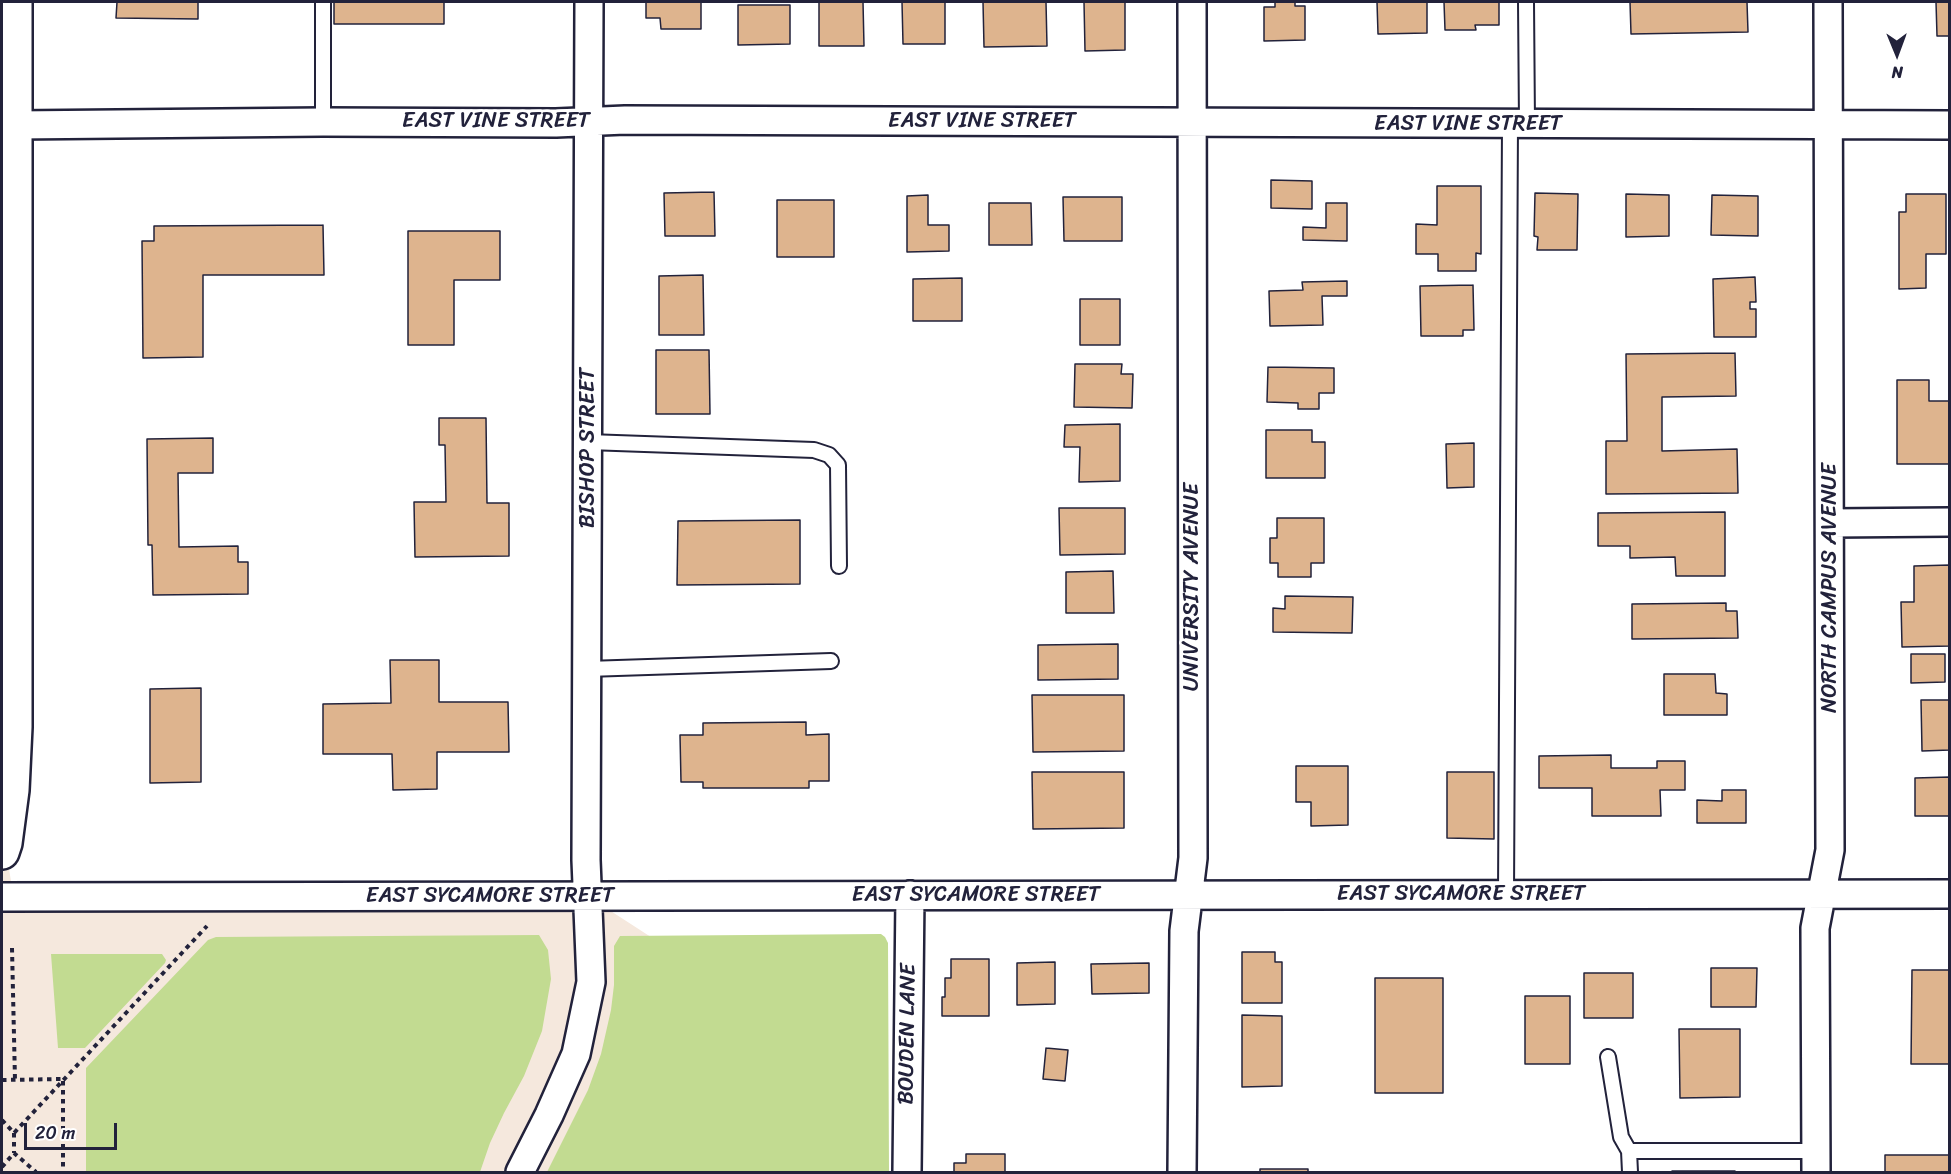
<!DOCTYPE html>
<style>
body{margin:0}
#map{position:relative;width:1951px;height:1174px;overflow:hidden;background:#fff;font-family:Sriracha,sans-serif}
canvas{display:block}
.frame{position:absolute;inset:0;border:3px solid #22223b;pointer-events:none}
.north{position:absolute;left:1867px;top:24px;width:60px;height:60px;-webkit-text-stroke:4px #fff;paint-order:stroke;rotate:179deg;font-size:16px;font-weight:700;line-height:24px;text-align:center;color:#22223b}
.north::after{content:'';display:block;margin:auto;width:21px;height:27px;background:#22223b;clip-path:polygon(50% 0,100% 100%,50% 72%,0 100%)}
.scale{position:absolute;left:24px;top:1123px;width:93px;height:27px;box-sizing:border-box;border:3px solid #22223b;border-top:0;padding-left:8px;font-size:18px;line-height:21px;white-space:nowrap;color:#22223b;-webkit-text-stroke:4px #fff;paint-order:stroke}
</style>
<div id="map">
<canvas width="1951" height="1174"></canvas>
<div class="frame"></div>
<div class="north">N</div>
<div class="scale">20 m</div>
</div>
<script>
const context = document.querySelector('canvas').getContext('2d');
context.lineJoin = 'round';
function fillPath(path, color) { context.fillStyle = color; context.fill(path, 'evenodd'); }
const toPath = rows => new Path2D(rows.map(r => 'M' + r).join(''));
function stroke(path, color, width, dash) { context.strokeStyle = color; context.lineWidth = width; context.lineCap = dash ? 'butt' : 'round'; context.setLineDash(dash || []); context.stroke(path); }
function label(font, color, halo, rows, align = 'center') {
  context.font = font + ' Sriracha,sans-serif'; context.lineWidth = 5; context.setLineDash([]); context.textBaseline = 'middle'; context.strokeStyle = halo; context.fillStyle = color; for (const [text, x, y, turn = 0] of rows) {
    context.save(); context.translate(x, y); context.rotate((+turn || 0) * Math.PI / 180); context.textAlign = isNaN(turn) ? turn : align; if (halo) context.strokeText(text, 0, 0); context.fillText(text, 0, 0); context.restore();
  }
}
fillPath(toPath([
 [2,2,5,843,15,907,586,895,722,983,733,1172,2,1172]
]), '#f5e8dd');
fillPath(toPath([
 [881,934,885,937,888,943,889,1172,547,1172,588,1090,601,1054,611,1010,614,985,614,946,620,936],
 [539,935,548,950,551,979,542,1031,524,1076,504,1113,490,1143,480,1172,86,1172,86,1068,208,940,216,937],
 [51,954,162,954,166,960,165,963,85,1048,58,1048]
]), '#c2db91');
const building = toPath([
 [117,2,198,2,198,19,116,18,117,2],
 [334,2,444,2,444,24,334,24,334,2],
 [646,2,701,2,701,29,661,29,660,18,646,18,646,2],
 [819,2,863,2,864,46,819,46,819,2],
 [902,2,945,2,945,44,903,44,902,2],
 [983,2,1046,2,1047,46,984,47,983,2],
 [1084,2,1125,2,1125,50,1085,51,1084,2],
 [1275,2,1295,2,1295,6,1305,6,1305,40,1264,41,1264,7,1275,7,1275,2],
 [1377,2,1427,2,1427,33,1378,34,1377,2],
 [1444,2,1499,2,1499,25,1475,25,1476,30,1445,30,1444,2],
 [1630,2,1747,2,1748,32,1631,34,1630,2],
 [1936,2,1950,2,1950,36,1937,36,1936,2],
 [738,5,790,5,790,44,738,45,738,5],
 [1271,180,1312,181,1312,209,1271,208,1271,180],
 [1437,186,1481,186,1481,254,1476,253,1476,271,1438,271,1438,254,1416,254,1416,224,1437,225,1437,186],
 [714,192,715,236,665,236,664,193,714,192],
 [1535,193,1578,194,1577,250,1537,250,1538,237,1534,236,1535,193],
 [1626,194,1669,195,1669,236,1626,237,1626,194],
 [1906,194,1946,194,1946,254,1926,254,1926,288,1899,289,1899,212,1906,212,1906,194],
 [928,195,928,225,949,225,949,251,907,252,907,196,928,195],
 [1712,195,1758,196,1758,236,1711,235,1712,195],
 [1063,197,1122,197,1122,241,1064,241,1063,197],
 [777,200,834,200,834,257,777,257,777,200],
 [989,203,1031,203,1032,245,989,245,989,203],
 [1326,203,1347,203,1347,241,1303,240,1303,227,1326,228,1326,203],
 [323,225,324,275,203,275,203,357,143,358,142,241,154,241,154,226,323,225],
 [408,231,500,231,500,280,454,280,454,345,408,345,408,231],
 [703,275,704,335,659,335,659,276,703,275],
 [1755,277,1756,302,1750,302,1750,309,1756,309,1756,337,1714,337,1713,279,1755,277],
 [962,278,962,321,913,321,913,279,962,278],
 [1347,281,1347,296,1322,296,1323,325,1270,326,1269,291,1303,290,1302,282,1347,281],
 [1473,285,1474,330,1463,330,1463,336,1421,336,1420,286,1473,285],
 [1080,299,1120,299,1120,345,1080,345,1080,299],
 [656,350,709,350,710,414,656,414,656,350],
 [1735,353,1736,396,1662,397,1662,451,1737,449,1738,493,1606,494,1606,441,1627,441,1626,354,1735,353],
 [1075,364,1122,364,1121,374,1133,374,1132,408,1074,407,1075,364],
 [1268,367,1334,368,1334,393,1319,393,1319,409,1298,409,1298,403,1267,402,1268,367],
 [1897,380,1929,380,1929,401,1950,401,1950,464,1897,464,1897,380],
 [439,418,486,418,487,503,509,503,509,556,415,557,414,502,446,502,445,445,439,445,439,418],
 [1120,424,1120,481,1079,482,1080,447,1064,447,1065,425,1120,424],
 [1266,430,1312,430,1312,442,1325,442,1325,478,1266,478,1266,430],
 [213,438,213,473,178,473,179,547,238,546,238,562,248,562,248,594,153,595,152,545,148,545,147,439,213,438],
 [1474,443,1474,487,1447,488,1446,444,1474,443],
 [1059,508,1125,508,1125,554,1060,555,1059,508],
 [1725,512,1725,576,1676,576,1675,557,1630,558,1630,546,1598,546,1598,513,1725,512],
 [1277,518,1324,518,1324,563,1311,563,1311,577,1278,577,1278,563,1270,563,1270,538,1277,538,1277,518],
 [800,520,800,584,677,585,678,521,800,520],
 [1950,565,1950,646,1902,647,1901,602,1914,602,1914,566,1950,565],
 [1113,571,1114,613,1066,613,1066,572,1113,571],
 [1285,596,1353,597,1352,633,1273,632,1273,608,1285,609,1285,596],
 [1726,603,1726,611,1737,611,1738,638,1632,639,1632,604,1726,603],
 [1118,644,1118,679,1038,680,1038,645,1118,644],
 [1911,654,1945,654,1945,682,1911,683,1911,654],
 [390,660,439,660,439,702,508,702,509,752,437,752,437,789,393,790,392,754,323,754,323,704,391,703,390,660],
 [1664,674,1715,674,1716,693,1727,694,1727,715,1664,715,1664,674],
 [201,688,201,782,150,783,150,689,201,688],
 [1032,695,1124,695,1124,751,1033,752,1032,695],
 [1921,700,1950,700,1950,750,1922,751,1921,700],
 [806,722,806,735,829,734,829,781,809,781,809,788,703,788,703,782,681,782,680,735,703,735,703,723,806,722],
 [1611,755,1611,768,1657,768,1657,761,1685,761,1685,790,1660,790,1661,816,1592,816,1592,788,1539,788,1539,756,1611,755],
 [1296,766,1348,766,1348,825,1311,826,1311,802,1296,802,1296,766],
 [1032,772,1124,772,1124,828,1033,829,1032,772],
 [1447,772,1494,772,1494,839,1447,838,1447,772],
 [1950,777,1950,816,1915,816,1915,778,1950,777],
 [1722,790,1746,790,1746,823,1697,823,1697,800,1722,801,1722,790],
 [1242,952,1275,952,1275,962,1282,962,1282,1003,1242,1003,1242,952],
 [951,959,989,959,989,1016,942,1016,942,997,945,997,945,978,951,978,951,959],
 [1055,962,1055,1004,1017,1005,1017,963,1055,962],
 [1149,963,1149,993,1092,994,1091,964,1149,963],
 [1711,968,1757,968,1756,1007,1711,1007,1711,968],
 [1912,970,1950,970,1950,1064,1911,1064,1912,970],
 [1584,973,1633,973,1633,1018,1584,1018,1584,973],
 [1375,978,1443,978,1443,1093,1375,1093,1375,978],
 [1525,996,1570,996,1570,1064,1525,1064,1525,996],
 [1242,1015,1282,1016,1282,1086,1242,1087,1242,1015],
 [1679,1029,1740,1029,1740,1097,1680,1098,1679,1029],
 [1046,1048,1068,1050,1065,1081,1043,1079,1046,1048],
 [966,1154,1005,1154,1005,1172,954,1172,954,1163,966,1163,966,1154],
 [1885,1155,1950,1155,1950,1172,1885,1172,1885,1155],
 [1260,1169,1308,1169,1308,1172,1260,1172,1260,1169],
 [1672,1171,1735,1171,1735,1172,1672,1172,1672,1171]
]);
fillPath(building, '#deb48e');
stroke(building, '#22223b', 1.5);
const lane = toPath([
 [323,2,323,122],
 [1526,2,1527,124],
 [588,442,814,450,829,455,838,465,839,566],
 [587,669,831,661],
 [1506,894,1510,124],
 [1608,1057,1621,1137,1629,1151,1630,1172],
 [1629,1151,1816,1151]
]);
const street = toPath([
 [15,125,323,122,556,123,625,120,1950,125],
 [1831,523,1950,522],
 [2,897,1950,894],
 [520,1172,549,1115,576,1054,591,982,586,860,589,2],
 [907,1172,910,895],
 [1182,1172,1184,931,1193,858,1192,2],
 [1816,1172,1815,928,1830,850,1828,2]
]);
const secondary = toPath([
 [2,852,5,843,12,790,15,727,15,2]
]);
stroke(lane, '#22223b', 18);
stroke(street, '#22223b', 32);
stroke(secondary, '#22223b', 38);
stroke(toPath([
 [12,948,15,1080],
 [2,1080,63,1079,63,1172],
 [2,1120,14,1133,207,926],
 [14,1133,14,1153],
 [2,1167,14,1153,36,1172]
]), '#22223b', 4, [4.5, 4.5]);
stroke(lane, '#fff', 14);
stroke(street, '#fff', 27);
stroke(secondary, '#fff', 33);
label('22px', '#22223b', '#fff', [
 ["EAST VINE STREET",496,121],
 ["EAST VINE STREET",982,121],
 ["EAST VINE STREET",1468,124],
 ["BISHOP STREET",588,448,-90],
 ["UNIVERSITY AVENUE",1192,587,-90],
 ["NORTH CAMPUS AVENUE",1830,588,-90],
 ["EAST SYCAMORE STREET",1461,894],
 ["EAST SYCAMORE STREET",976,895],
 ["EAST SYCAMORE STREET",490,896],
 ["BOUDEN LANE",908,1034,-89]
]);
</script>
